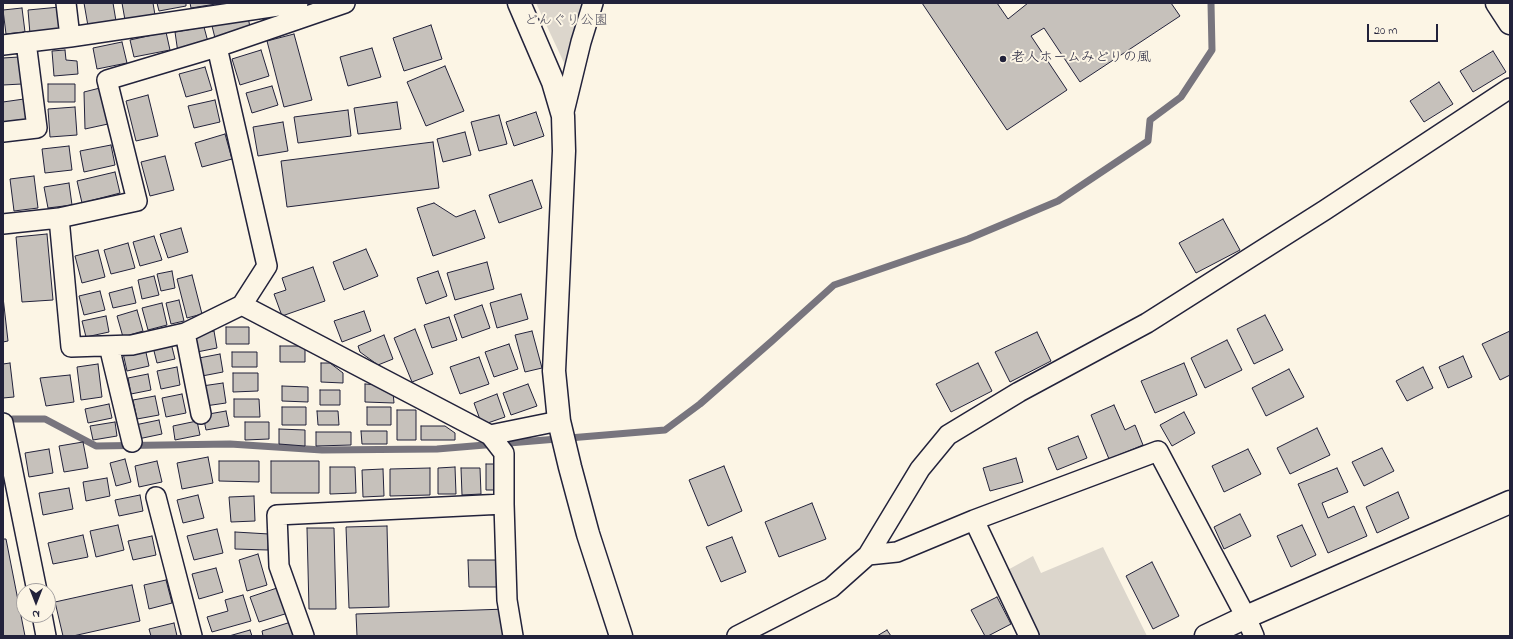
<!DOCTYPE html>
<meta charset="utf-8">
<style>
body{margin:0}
#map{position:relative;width:1513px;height:639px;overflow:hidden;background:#fcf5e5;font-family:"Indie Flower",sans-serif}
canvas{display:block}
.frame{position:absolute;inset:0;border:4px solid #22223b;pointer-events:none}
.north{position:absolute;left:16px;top:583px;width:40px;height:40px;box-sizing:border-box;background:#fcf5e5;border:1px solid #a5a1a1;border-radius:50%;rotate:180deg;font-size:11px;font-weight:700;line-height:16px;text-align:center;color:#22223b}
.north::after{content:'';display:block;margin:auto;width:14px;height:18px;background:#22223b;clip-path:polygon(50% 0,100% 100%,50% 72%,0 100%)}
.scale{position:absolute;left:1367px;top:24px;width:71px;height:18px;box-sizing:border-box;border:2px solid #22223b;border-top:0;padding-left:5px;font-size:12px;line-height:14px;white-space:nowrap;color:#22223b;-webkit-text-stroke:3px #fcf5e5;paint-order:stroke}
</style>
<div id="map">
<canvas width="1513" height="639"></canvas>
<div class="frame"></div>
<div class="north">N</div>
<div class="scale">20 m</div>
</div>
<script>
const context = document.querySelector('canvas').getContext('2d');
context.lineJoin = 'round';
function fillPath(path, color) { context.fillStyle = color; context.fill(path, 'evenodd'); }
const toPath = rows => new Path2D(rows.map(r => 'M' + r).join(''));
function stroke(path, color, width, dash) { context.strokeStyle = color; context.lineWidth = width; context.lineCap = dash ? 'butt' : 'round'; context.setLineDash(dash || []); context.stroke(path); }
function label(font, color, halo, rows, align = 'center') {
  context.font = font + ' "Indie Flower","Klee One",sans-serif'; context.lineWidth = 4; context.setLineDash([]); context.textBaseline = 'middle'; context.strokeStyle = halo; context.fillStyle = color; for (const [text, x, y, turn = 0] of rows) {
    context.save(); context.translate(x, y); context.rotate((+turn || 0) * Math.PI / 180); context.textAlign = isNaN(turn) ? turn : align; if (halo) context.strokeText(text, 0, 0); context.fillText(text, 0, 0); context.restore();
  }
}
fillPath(toPath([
 [536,3,593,3,566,67],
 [1103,547,1147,636,1035,636,1004,572,1033,556,1041,573]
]), '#dcd6cc');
stroke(toPath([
 [13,419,45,419,96,446,230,444,322,450,437,449,665,430,700,404,772,341,834,285,968,239,1058,201,1148,141,1150,120,1181,97,1212,50,1211,3]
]), '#78757e', 7);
const building = toPath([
 [84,3,113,3,116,21,88,26,84,3],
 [122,3,153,3,155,15,125,20,122,3],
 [157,3,186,3,186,6,159,11,157,3],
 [190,3,222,3,191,8,190,3],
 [922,3,997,3,1008,19,1028,3,1171,3,1180,16,1080,82,1044,28,1031,36,1067,90,1007,130,922,3],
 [60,7,62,31,30,34,28,10,60,7],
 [22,8,25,32,6,34,3,10,22,8],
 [248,17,250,27,215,38,212,26,248,17],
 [431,25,442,59,404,71,393,38,431,25],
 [204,27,208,42,178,53,175,32,204,27],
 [166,32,170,50,134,57,130,40,166,32],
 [294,34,312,100,284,107,267,41,294,34],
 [122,42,127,63,97,69,93,48,122,42],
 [372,48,381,77,348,86,340,57,372,48],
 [65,50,66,60,77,61,78,74,54,76,52,51,65,50],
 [261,50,269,76,240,85,232,59,261,50],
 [1493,51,1506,72,1473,92,1460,71,1493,51],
 [19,57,22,84,3,85,3,58,19,57],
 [445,66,464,111,426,126,407,82,445,66],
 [205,67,212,90,186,97,179,74,205,67],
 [1439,82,1453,104,1424,122,1410,101,1439,82],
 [48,84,75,84,75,102,48,102,48,84],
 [272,86,278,105,252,113,246,93,272,86],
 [100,88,108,124,85,129,84,92,100,88],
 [148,95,158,136,136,141,126,101,148,95],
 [24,99,27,119,3,122,3,102,24,99],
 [215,100,220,122,194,128,188,106,215,100],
 [397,102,401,129,358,134,354,108,397,102],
 [75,107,77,135,50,137,48,109,75,107],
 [348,110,351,136,298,143,294,117,348,110],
 [536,112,544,136,514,146,506,122,536,112],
 [499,115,507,144,479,151,471,122,499,115],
 [283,122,288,151,258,156,253,127,283,122],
 [465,132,471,155,443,162,437,139,465,132],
 [225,134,232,159,202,167,195,143,225,134],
 [433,142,439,188,287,207,281,161,433,142],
 [111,145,115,165,84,172,80,151,111,145],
 [69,146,72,170,45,173,42,149,69,146],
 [165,156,174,190,150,196,141,162,165,156],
 [115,172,120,193,82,203,77,181,115,172],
 [34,176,38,208,14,211,10,179,34,176],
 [532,180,542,208,499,223,489,195,532,180],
 [69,183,72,205,48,208,44,187,69,183],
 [434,203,456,217,475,210,485,238,433,256,417,208,434,203],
 [1223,219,1240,250,1196,273,1179,243,1223,219],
 [181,228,188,252,168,258,160,234,181,228],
 [47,234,53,300,22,302,16,237,47,234],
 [154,236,162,260,140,266,133,242,154,236],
 [128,243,135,268,111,274,104,250,128,243],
 [366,249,378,276,344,290,333,262,366,249],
 [98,250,105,277,82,283,75,256,98,250],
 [487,262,494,289,455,300,447,273,487,262],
 [313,267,325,301,282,316,274,294,286,290,282,278,313,267],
 [172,271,175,288,161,291,157,274,172,271],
 [438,271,447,296,426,304,417,278,438,271],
 [192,275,202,314,187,318,177,279,192,275],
 [154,276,159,295,142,299,138,280,154,276],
 [132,287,136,303,113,308,109,293,132,287],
 [100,291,105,310,84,315,79,296,100,291],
 [521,294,528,319,497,328,490,303,521,294],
 [3,297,8,341,3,342,3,297],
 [179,300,184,321,171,324,166,303,179,300],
 [162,303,167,325,148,330,142,308,162,303],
 [482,305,490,328,462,338,454,315,482,305],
 [137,310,143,331,123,337,117,316,137,310],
 [364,311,371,331,342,342,334,321,364,311],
 [1265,315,1283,350,1254,364,1237,329,1265,315],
 [106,316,109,332,86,337,82,321,106,316],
 [449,317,457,340,432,348,424,325,449,317],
 [226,327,249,327,249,344,226,344,226,327],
 [415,329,433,374,412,382,394,338,415,329],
 [214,331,217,348,197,352,195,334,214,331],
 [532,331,542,368,525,372,515,335,532,331],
 [1510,331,1510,375,1500,380,1482,344,1510,331],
 [1037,332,1051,361,1010,382,995,352,1037,332],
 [384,335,393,359,378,365,360,352,358,346,384,335],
 [1227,340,1242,370,1205,388,1191,358,1227,340],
 [171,343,175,359,157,363,153,347,171,343],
 [509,344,518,369,494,377,485,352,509,344],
 [280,346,305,346,305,362,280,362,280,346],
 [145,348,149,366,127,371,123,353,145,348],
 [232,352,257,352,257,367,232,367,232,352],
 [220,354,223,372,202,376,199,358,220,354],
 [1463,356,1472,377,1448,388,1439,367,1463,356],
 [479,357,489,384,460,394,450,367,479,357],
 [10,363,14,397,3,398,3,364,10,363],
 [321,363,330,363,343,373,343,383,321,382,321,363],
 [978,363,992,391,951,412,936,384,978,363],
 [1184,363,1197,395,1155,413,1141,381,1184,363],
 [98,364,102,397,81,400,77,367,98,364],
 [177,367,180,385,161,389,157,371,177,367],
 [1423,367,1433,388,1407,401,1396,381,1423,367],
 [1289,369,1304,397,1266,416,1252,388,1289,369],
 [233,373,258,373,258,391,233,392,233,373],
 [148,374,151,390,131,394,128,378,148,374],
 [70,375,74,402,46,406,40,378,70,375],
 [223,383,226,403,205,406,202,386,223,383],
 [365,384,379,385,393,392,394,403,365,402,365,384],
 [528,384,537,406,511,415,503,393,528,384],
 [282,386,308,387,308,402,282,401,282,386],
 [320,390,340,390,340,405,320,405,320,390],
 [182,394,186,413,166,417,162,398,182,394],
 [497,394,505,417,482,425,474,403,497,394],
 [155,396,159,415,137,419,133,400,155,396],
 [234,399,259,399,260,417,234,417,234,399],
 [109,404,112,418,88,423,85,409,109,404],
 [1114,405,1125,430,1135,425,1143,445,1109,459,1091,415,1114,405],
 [282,407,306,407,306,425,282,425,282,407],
 [367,407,391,407,391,425,367,425,367,407],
 [397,410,416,410,416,440,397,440,397,410],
 [226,411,229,426,206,430,203,415,226,411],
 [317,411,338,411,339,425,318,425,317,411],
 [1184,412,1195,433,1172,446,1160,425,1184,412],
 [159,420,162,434,138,439,135,425,159,420],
 [197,421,200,435,175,440,173,426,197,421],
 [115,422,117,436,93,440,90,426,115,422],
 [245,422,269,422,269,439,245,440,245,422],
 [421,426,445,426,455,433,455,440,421,440,421,426],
 [1317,428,1330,455,1290,474,1277,448,1317,428],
 [279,429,305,430,305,446,279,444,279,429],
 [361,431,387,431,387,444,362,444,361,431],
 [316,432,351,432,351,445,316,446,316,432],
 [1078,436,1087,458,1057,470,1048,448,1078,436],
 [83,442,88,468,64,472,59,446,83,442],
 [1382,448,1394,471,1364,486,1352,462,1382,448],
 [49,449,53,473,29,477,25,453,49,449],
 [1248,449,1261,474,1224,492,1212,466,1248,449],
 [208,457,213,483,182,489,177,463,208,457],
 [1016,458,1023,482,990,491,983,468,1016,458],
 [125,459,131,482,116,486,110,463,125,459],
 [157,461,162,482,139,487,135,466,157,461],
 [219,461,259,461,259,482,219,481,219,461],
 [271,461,319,461,319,493,271,493,271,461],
 [486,464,502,464,502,490,486,490,486,464],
 [724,466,742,511,708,526,689,480,724,466],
 [330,467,355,467,356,493,330,494,330,467],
 [455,467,456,494,438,494,438,468,455,467],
 [430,468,430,495,390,496,390,469,430,468],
 [461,468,480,468,481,494,462,495,461,468],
 [1337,468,1348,492,1322,503,1328,518,1354,506,1367,536,1328,553,1298,484,1337,468],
 [383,469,384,496,363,497,362,470,383,469],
 [107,478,110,496,86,501,83,482,107,478],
 [69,488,73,509,43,515,39,493,69,488],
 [1398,492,1409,518,1377,533,1366,507,1398,492],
 [140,495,143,511,119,516,115,500,140,495],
 [198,495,204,518,183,523,177,500,198,495],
 [254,496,255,521,231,522,229,497,254,496],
 [812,503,826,539,779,557,765,522,812,503],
 [1240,514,1251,536,1224,549,1214,527,1240,514],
 [118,525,124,550,96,557,90,531,118,525],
 [1302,525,1316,555,1291,567,1277,536,1302,525],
 [387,526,389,607,349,608,346,527,387,526],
 [307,528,334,528,336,609,309,609,307,528],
 [217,529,223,553,194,560,187,536,217,529],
 [235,532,269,534,268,550,235,549,235,532],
 [83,535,88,557,53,564,48,543,83,535],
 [152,536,156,555,133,560,128,541,152,536],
 [732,537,746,572,721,582,706,547,732,537],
 [3,539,6,539,25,636,3,636,3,539],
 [258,554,267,585,247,591,239,560,258,554],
 [468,560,505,560,505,587,469,587,468,560],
 [1152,562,1179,616,1153,629,1126,576,1152,562],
 [216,568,223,592,199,599,192,574,216,568],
 [166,580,172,603,149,609,144,585,166,580],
 [132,585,140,621,73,636,63,636,55,602,132,585],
 [280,587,288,613,259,622,250,597,280,587],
 [243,595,251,621,212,632,207,617,228,611,225,600,243,595],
 [997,597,1011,624,988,636,985,636,971,610,997,597],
 [507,609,512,636,357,636,356,614,507,609],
 [291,622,295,636,263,636,262,631,291,622],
 [174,623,177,636,151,636,149,629,174,623],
 [250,630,252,636,229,636,250,630],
 [887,630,891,636,877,636,887,630]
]);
fillPath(building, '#c6c1bb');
stroke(building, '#22223b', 1);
const street = toPath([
 [66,3,70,37],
 [3,45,70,37,298,3],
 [563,116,581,42,593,3],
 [3,132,37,128,26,42],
 [59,218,137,201,107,80,217,47],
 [3,224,59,218,71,347,132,345,185,333,242,305,490,435,559,421],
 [242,305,267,266,217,47,345,3],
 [185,333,201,414],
 [109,346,132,442],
 [3,423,37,591],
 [156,497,192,636],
 [504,504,507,600,513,636],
 [974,520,1158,451,1246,617,1254,636],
 [868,555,897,552,974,520,1029,636],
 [42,615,46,636],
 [304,636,279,566,277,515,504,504,504,453,490,435],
 [737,636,831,588,868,555,920,469,948,435,1019,392,1147,323,1325,210,1510,88]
]);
const secondary = toPath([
 [519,3,553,82,563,116,564,151,554,371,559,421,570,467,588,534,621,636],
 [1497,3,1510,23],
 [1206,636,1246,617,1510,502]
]);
stroke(street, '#22223b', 22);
stroke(secondary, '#22223b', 25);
stroke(street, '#fcf5e5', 19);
stroke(secondary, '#fcf5e5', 22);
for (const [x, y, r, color] of [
 [1003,59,4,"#22223b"]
]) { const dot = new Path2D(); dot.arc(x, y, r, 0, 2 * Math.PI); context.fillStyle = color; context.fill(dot); stroke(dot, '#fcf5e5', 1.5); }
label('14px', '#504f5f', '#fcf5e5', [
 ["どんぐり公園",566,22]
]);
label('14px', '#22223b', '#fcf5e5', [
 ["老人ホームみどりの風",1011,59]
], 'left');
</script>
